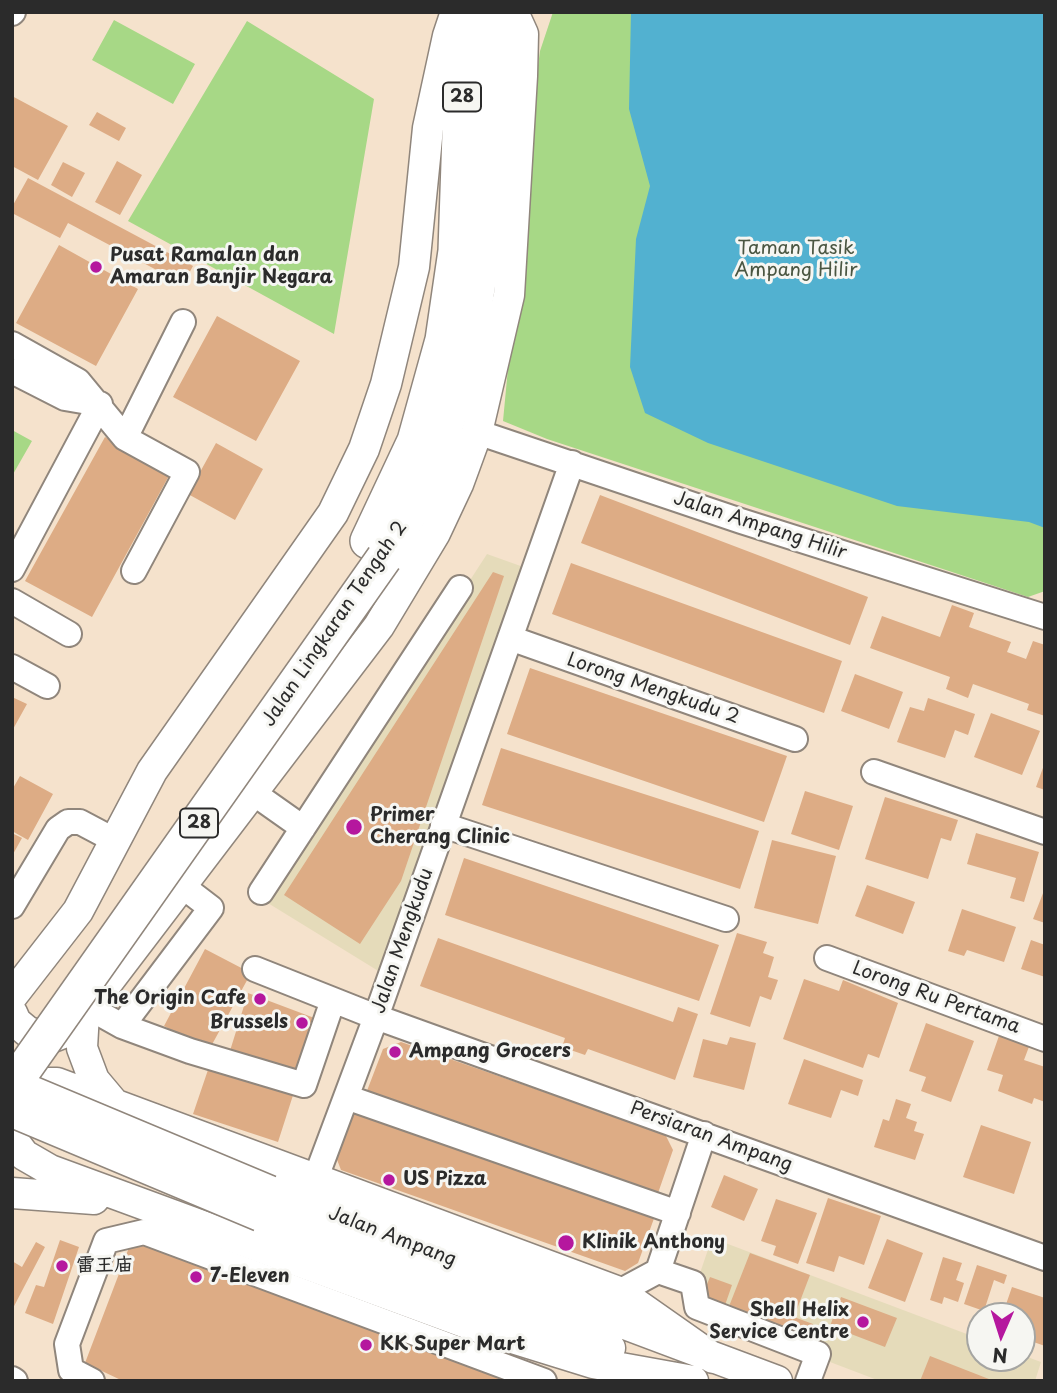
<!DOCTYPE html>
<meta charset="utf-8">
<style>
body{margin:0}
#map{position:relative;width:1057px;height:1393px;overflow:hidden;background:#f5e2cc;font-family:"Playpen Sans",sans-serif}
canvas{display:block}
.frame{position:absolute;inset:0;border:14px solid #2b2b2b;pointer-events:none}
.north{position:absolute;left:966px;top:1302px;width:70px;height:70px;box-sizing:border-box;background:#f6f6f2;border:2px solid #a5a5a2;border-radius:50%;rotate:183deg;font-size:19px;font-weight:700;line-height:28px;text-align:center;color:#2b2b2b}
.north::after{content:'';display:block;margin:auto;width:24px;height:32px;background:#b5179e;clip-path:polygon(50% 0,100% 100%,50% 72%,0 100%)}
</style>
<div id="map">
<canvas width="1057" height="1393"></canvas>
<div class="frame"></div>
<div class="north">N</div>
</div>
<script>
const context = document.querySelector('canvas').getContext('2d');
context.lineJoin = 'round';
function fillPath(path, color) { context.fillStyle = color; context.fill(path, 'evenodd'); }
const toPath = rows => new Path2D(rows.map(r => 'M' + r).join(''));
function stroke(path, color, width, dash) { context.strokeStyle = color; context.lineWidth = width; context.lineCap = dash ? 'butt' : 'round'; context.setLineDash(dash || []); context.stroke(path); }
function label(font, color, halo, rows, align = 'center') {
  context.font = font + ' "Playpen Sans","LXGW WenKai TC",sans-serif'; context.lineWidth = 6; context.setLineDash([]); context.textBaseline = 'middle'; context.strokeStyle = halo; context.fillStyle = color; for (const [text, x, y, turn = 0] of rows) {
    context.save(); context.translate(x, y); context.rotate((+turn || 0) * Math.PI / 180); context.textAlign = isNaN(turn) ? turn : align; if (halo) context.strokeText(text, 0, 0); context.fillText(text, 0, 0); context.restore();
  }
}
fillPath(toPath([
 [487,554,529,569,380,972,263,900],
 [712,1238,980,1339,980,1358,1022,1358,1022,1355,1041,1362,1035,1381,880,1381,688,1308]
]), '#e5dbba');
fillPath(toPath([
 [553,12,1045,12,1045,591,1028,597,547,439,503,421,534,95,540,51],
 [114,20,195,64,173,104,92,60],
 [247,21,374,99,334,334,128,221],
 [12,430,32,441,12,476]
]), '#a7d886');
fillPath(toPath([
 [631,12,1045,12,1045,528,1029,522,897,506,708,443,645,413,630,367,636,239,650,186,629,109]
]), '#52b1d0');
fillPath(toPath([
 [12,96,68,126,38,180,12,166],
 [97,112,126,128,119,141,89,125],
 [117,161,142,175,120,215,95,202],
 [63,162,85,173,72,197,51,185],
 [28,178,193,266,183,284,68,223,60,238,12,213,12,207],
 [59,245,138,289,96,366,16,323],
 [217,316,300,361,256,441,173,397],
 [105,437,171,472,92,617,25,581],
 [216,443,263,469,235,520,188,494],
 [600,495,868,597,850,645,581,543],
 [571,563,842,661,824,713,552,614],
 [493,572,504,576,401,881,360,944,284,895],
 [952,605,974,613,969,627,1011,642,1007,652,1026,659,1033,641,1045,645,1045,716,1027,710,1029,704,973,684,968,698,946,689,950,677,870,648,882,616,940,637],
 [530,668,787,756,764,822,507,734],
 [855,674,903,692,889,729,841,711],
 [12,697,27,704,12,731],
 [928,698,975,714,968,735,955,730,945,758,897,742,910,707,924,711],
 [991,713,1040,731,1022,775,974,757],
 [501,748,759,831,740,889,482,805],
 [1044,765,1045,766,1045,790,1036,787],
 [20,776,53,794,28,840,12,831,12,790],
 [805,791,853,806,839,850,791,834],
 [885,797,958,820,951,841,941,838,928,879,865,859],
 [12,833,22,838,12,856],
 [976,833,1039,852,1024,902,1010,898,1016,878,967,864],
 [772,840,836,856,818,924,754,908],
 [464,858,719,945,699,1001,445,915],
 [867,885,915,902,903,934,855,916],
 [1045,888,1045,923,1033,919],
 [962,909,1016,927,1004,962,967,950,964,956,948,951],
 [737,933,767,942,763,953,774,957,768,977,778,980,771,1000,760,996,750,1027,710,1014],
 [438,938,673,1022,678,1007,698,1014,675,1080,588,1049,585,1055,562,1047,565,1038,420,986],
 [1031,940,1045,945,1045,977,1021,969],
 [205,949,251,973,209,1050,164,1026],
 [804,979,839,991,843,980,898,1003,879,1058,868,1054,863,1068,783,1039],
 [248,993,317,1019,299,1075,229,1054],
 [926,1023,974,1041,951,1102,921,1091,926,1077,909,1071],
 [1000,1033,1030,1044,1024,1060,1045,1067,1045,1102,1034,1098,1032,1104,998,1091,1003,1075,987,1070],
 [730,1037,756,1043,744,1090,693,1077,703,1039,727,1045],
 [401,1042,665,1134,673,1150,657,1196,365,1096,383,1049],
 [804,1059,863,1080,858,1096,841,1090,831,1118,788,1104],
 [211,1061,295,1089,278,1142,193,1114],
 [896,1099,911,1104,906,1118,917,1122,914,1131,924,1134,915,1160,874,1147,883,1119,889,1121],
 [355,1103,657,1210,638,1263,625,1271,341,1170,336,1157],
 [981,1125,1031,1142,1014,1194,963,1177],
 [724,1175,758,1189,744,1221,711,1207],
 [828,1198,881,1216,864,1265,839,1256,834,1272,806,1263],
 [776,1199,817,1213,798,1264,773,1255,776,1246,761,1241],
 [133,1237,519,1381,123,1381,85,1363],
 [887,1239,923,1253,905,1302,868,1288],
 [60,1240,79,1247,53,1324,25,1313,36,1285,44,1287],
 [36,1242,45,1247,12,1310,12,1261,22,1267],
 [750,1253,810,1275,794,1317,813,1324,806,1344,726,1314],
 [943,1257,962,1263,956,1280,964,1283,958,1302,944,1297,942,1304,930,1300],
 [977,1265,1007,1275,1004,1284,994,1280,984,1311,964,1304],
 [710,1277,732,1285,724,1308,701,1299],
 [1012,1287,1045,1298,1045,1346,1022,1338,1022,1316,1002,1316],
 [841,1297,897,1318,885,1347,830,1326],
 [930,1356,994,1381,920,1381]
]), '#ddac85');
const minor = toPath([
 [12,13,13,12],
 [12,344,78,381,125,438,187,472,134,571],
 [12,371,65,398,100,404],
 [477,432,741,521,1045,617],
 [125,438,183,322],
 [12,569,100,404],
 [12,601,69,634],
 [510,638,795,739],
 [12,667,47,686],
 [874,772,1045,832],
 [252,792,303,828],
 [443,825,726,919],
 [261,892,460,588],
 [12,906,58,829,68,822,80,822,114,840],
 [827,958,1045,1039],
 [255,969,376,1017,1045,1258],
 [88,1007,122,1026,190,1051,304,1085,333,1000],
 [122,1026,211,908,181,885],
 [346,1097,678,1213],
 [315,1180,376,1017,572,463],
 [658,1271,693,1283,697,1307,818,1354,808,1381],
 [619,1292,658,1271,704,1134],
 [12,1379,15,1381],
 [92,1381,71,1370,67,1344,106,1241,144,1232,544,1381]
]);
const major = toPath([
 [12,996,78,911,152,771,333,513,364,449,386,384,414,267,428,128,448,36,456,12],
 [12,1013,16,1022,28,1032,50,1038,68,1031],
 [84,1013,82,1048,94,1080,115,1105],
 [72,1029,379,626,435,533,458,484,477,432,509,295,522,76,523,34,513,12],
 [12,1089,32,1083,57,1083,619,1292,713,1358],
 [12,1139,24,1155,50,1170,480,1328,593,1363,693,1381],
 [270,1191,777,1381],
 [12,1193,94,1199],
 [260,1216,610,1348]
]);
const highway = toPath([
 [368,541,415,441,443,340,456,251,462,74,478,12],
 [384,558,417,501,439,448,468,349,482,255,486,179,498,63,508,12]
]);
stroke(minor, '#90867c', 28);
stroke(major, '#90867c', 33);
stroke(highway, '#90867c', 38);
stroke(minor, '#fff', 24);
stroke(major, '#fff', 30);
stroke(highway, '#fff', 35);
const majorBridge = toPath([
 [12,1083,270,1191],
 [12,1112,260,1216]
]);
const highwayBridge = toPath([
 [12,1086,384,558]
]);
stroke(majorBridge, '#90867c', 33, []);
stroke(highwayBridge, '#90867c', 38, []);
stroke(majorBridge, '#fff', 30);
stroke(highwayBridge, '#fff', 35);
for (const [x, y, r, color] of [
 [96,267,7,"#b5179e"],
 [354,827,9,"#b5179e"],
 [260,999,7,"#b5179e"],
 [302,1023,7,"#b5179e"],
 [395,1052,7,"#b5179e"],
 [389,1180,7,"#b5179e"],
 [566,1243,9,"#b5179e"],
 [62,1266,7,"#b5179e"],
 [196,1277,7,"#b5179e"],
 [863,1322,7,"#b5179e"],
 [366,1345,7,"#b5179e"]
]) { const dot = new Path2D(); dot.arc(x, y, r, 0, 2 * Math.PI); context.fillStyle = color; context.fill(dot); stroke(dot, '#f6f6f2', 2.5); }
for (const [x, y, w] of [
 [462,97,38],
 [199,823,38]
]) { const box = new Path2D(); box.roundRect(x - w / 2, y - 14.5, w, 29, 5); context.fillStyle = '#f6f6f2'; context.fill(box); stroke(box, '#2b2b2b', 2); }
label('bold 18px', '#2b2b2b', null, [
 ["28",462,97],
 ["28",199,823]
]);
label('19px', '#4a5642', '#f6f6f2', [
 ["Taman Tasik",796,249],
 ["Ampang Hilir",796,271]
]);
label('bold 19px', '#2b2b2b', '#f6f6f2', [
 ["Pusat Ramalan dan",110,256],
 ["Amaran Banjir Negara",110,278],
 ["Primer",370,816],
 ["Cherang Clinic",370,838],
 ["The Origin Cafe",246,999,"right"],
 ["Brussels",288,1023,"right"],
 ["Ampang Grocers",409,1052],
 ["US Pizza",403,1180],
 ["Klinik Anthony",582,1243],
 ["雷王庙",76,1266],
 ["7-Eleven",210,1277],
 ["Shell Helix",849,1311,"right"],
 ["Service Centre",849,1333,"right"],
 ["KK Super Mart",380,1345]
], 'left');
label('19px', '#2b2b2b', '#f6f6f2', [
 ["Jalan Ampang Hilir",760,526,18],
 ["Jalan Lingkaran Tengah 2",335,624,-56],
 ["Lorong Mengkudu 2",653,689,19],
 ["Jalan Mengkudu",403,941,-71],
 ["Lorong Ru Pertama",936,998,20],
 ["Persiaran Ampang",711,1137,20],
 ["Jalan Ampang",392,1237,21]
]);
</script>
